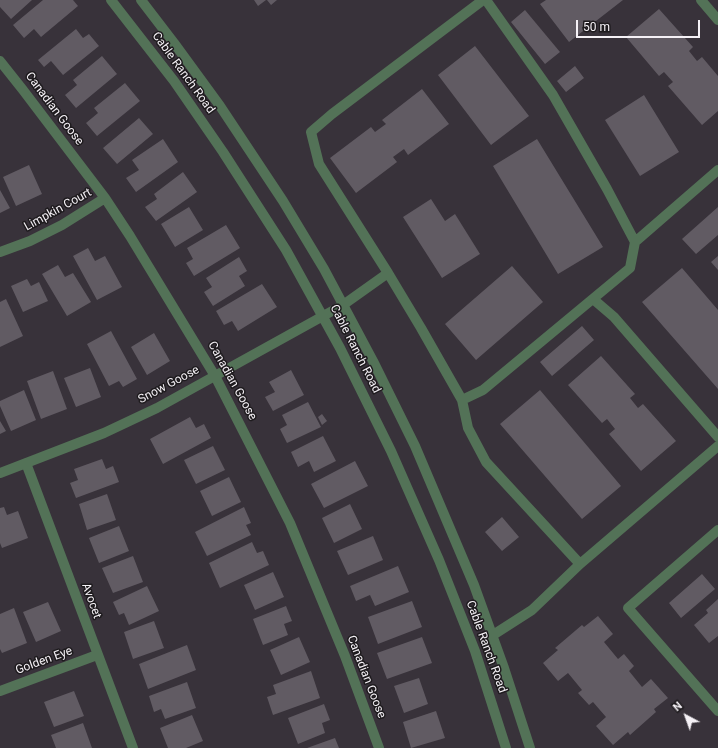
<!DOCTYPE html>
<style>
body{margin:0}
#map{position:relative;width:718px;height:748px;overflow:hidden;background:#38323a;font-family:Roboto,sans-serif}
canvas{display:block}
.north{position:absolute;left:666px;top:696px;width:40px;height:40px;-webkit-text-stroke:3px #1e1b1e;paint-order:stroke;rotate:319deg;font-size:11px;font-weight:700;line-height:16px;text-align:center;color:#f5f1f6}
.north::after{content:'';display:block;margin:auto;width:14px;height:18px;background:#f5f1f6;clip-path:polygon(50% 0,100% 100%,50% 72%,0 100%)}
.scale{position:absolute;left:576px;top:20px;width:124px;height:18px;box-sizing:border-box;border:2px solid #f5f1f6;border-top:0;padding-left:5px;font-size:12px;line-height:14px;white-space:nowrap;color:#f5f1f6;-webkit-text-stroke:3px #1e1b1e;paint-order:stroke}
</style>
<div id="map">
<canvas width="718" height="748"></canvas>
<div class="north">N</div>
<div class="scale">50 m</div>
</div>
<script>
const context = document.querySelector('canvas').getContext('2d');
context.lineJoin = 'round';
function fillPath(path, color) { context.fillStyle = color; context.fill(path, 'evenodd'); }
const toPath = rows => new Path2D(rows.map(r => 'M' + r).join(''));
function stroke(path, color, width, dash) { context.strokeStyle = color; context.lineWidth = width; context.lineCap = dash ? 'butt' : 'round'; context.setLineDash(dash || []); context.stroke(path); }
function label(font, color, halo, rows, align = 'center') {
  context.font = font + ' Roboto,sans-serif'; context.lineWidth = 3; context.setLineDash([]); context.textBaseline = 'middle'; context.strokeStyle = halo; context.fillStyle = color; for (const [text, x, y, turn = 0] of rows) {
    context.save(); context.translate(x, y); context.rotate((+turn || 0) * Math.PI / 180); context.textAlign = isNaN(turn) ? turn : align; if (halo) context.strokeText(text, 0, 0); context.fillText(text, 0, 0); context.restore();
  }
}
fillPath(toPath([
 [0,0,32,0,11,19,0,7],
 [43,0,73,0,78,6,41,37,34,29,24,38,13,25],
 [254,0,266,0,258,6],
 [267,0,277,0,271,5],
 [546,0,623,0,569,42,540,4],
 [659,9,693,47,689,51,697,61,702,57,718,76,718,111,702,125,668,86,673,82,664,72,659,76,626,37],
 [525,10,560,52,545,64,511,22],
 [76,29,83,38,89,34,99,46,63,75,51,61,44,67,38,60],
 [475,46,529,116,491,145,438,75],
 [102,56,117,74,76,108,65,95,77,85,73,80],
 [575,66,584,78,566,92,557,81],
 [125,83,140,101,97,136,86,123,98,113,94,108],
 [422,89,449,124,408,155,404,149,393,157,397,162,356,193,330,158,371,127,375,132,386,124,382,120],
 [644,95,679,152,640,176,605,120],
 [139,118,153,134,117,164,103,148],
 [163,139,178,162,136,192,126,178,139,170,132,160],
 [537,139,603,247,558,274,493,166],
 [29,165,42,194,16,206,3,177],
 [183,172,197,192,156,221,145,207,157,199,154,194],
 [0,190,10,208,0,213],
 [431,199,445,221,455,214,480,254,442,278,403,217],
 [189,207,203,230,175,247,161,224],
 [718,207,718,235,696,254,682,239],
 [226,225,240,248,194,276,186,263,193,259,187,248],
 [88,248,95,261,105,256,122,287,97,300,73,256],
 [718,256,718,270,711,262],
 [239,257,247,271,239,276,245,286,213,306,204,292,212,287,206,278],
 [58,265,65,277,73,273,91,302,67,316,42,274],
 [512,266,543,302,476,360,445,324],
 [682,268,718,310,718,389,642,302],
 [27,279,31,286,39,282,48,301,23,312,11,286],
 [262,284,277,307,238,331,232,321,224,325,216,311],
 [6,299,23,336,0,347,0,302],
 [582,326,594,340,552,376,540,362],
 [111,331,137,379,123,387,119,381,109,386,87,344],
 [154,333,170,361,147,375,131,347],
 [601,356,635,394,630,398,638,408,643,404,676,441,641,471,609,434,615,429,607,419,602,423,568,385],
 [90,368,101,397,76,407,64,378],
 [291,370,304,395,273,411,265,397,275,392,269,382],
 [53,371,67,409,41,419,27,381],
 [24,390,36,420,11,431,0,406,0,401],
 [540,390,621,486,582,519,500,424],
 [308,402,321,427,287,443,280,429,287,425,282,415],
 [322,414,327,421,322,425,318,417],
 [190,417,196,428,204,424,211,438,163,464,150,439],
 [0,421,6,431,0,434],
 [323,436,336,461,314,472,309,461,298,467,291,452],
 [213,446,225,470,196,484,184,460],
 [102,459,106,469,113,466,119,482,76,498,70,483,78,480,74,469],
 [355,461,368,486,324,508,311,484],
 [229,477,241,502,212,516,200,491],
 [107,494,116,520,87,530,79,504],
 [350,504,362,529,334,543,322,518],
 [4,507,7,515,18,511,28,538,2,548,0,543,0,508],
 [244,507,251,523,246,525,251,535,207,556,195,532],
 [502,517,519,537,502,551,485,532],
 [119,526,129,551,99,563,89,538],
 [373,536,383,560,348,575,337,551],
 [252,542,257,553,263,551,269,565,220,588,209,563],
 [133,556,143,582,113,593,102,568],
 [398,566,409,592,375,606,370,595,356,601,350,586],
 [273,572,284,597,255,610,244,585],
 [702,574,715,589,681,618,669,603],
 [147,586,159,611,129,625,124,613,119,615,113,602],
 [718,599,718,636,709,643,694,625,708,613,706,610],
 [412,601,422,627,378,644,368,617],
 [48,602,61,631,36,642,23,612],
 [286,606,292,621,284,624,288,635,263,645,253,619],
 [14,608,27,643,2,653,0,649,0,614],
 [598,616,613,634,604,642,618,659,624,654,634,666,629,671,642,687,651,679,668,698,654,709,656,712,630,735,628,732,613,745,596,726,606,717,593,702,589,705,578,693,582,690,568,673,558,681,543,663,558,650,555,648,582,625,584,627],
 [154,621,164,648,133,659,124,632],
 [299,637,310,662,281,675,270,650],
 [422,637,432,663,387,679,377,653],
 [187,645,196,670,148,689,139,664],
 [311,671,320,698,273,715,267,697,276,694,273,685],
 [419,678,428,704,404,713,394,686],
 [187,682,196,708,165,719,161,709,154,712,149,696],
 [74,691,84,716,54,727,44,702],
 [324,704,330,720,322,723,325,733,298,744,288,718],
 [436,711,445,738,411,748,403,722],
 [192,715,203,741,186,748,168,748,160,728],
 [83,723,92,748,56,748,51,735],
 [335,738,339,748,307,748]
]), '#615b63');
stroke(toPath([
 [111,0,174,81,223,152,286,250,340,348,391,451,439,560,475,651,506,748],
 [141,0,174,43,220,106,283,201,324,269,373,361,415,446,474,585,504,668,530,748],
 [486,0,553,95,607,189,635,242,718,170],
 [701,0,718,20],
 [0,61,23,90,105,198,130,236,215,376,290,523,345,656,379,748],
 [0,252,30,241,62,225,105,198],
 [388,273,421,328,462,400,468,428,486,462,580,564,718,446],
 [593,299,614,317,718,437],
 [462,400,483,390,630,268,635,242],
 [26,463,133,748],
 [0,473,104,433,157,408,343,305,388,273,319,164,311,132,332,114,483,0],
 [718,530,628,608,718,711],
 [493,635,532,610,580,564],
 [0,691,97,655]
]), '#537257', 10);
label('12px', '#f5f1f6', '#1e1b1e', [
 ["Cable Ranch Road",183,73,54],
 ["Canadian Goose",54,109,53],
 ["Limpkin Court",58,210,-29],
 ["Cable Ranch Road",355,349,63],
 ["Canadian Goose",232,381,61],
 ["Snow Goose",169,385,-28],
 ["Avocet",91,601,70],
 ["Cable Ranch Road",486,647,70],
 ["Golden Eye",44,661,-20],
 ["Canadian Goose",366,677,69]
]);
</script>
